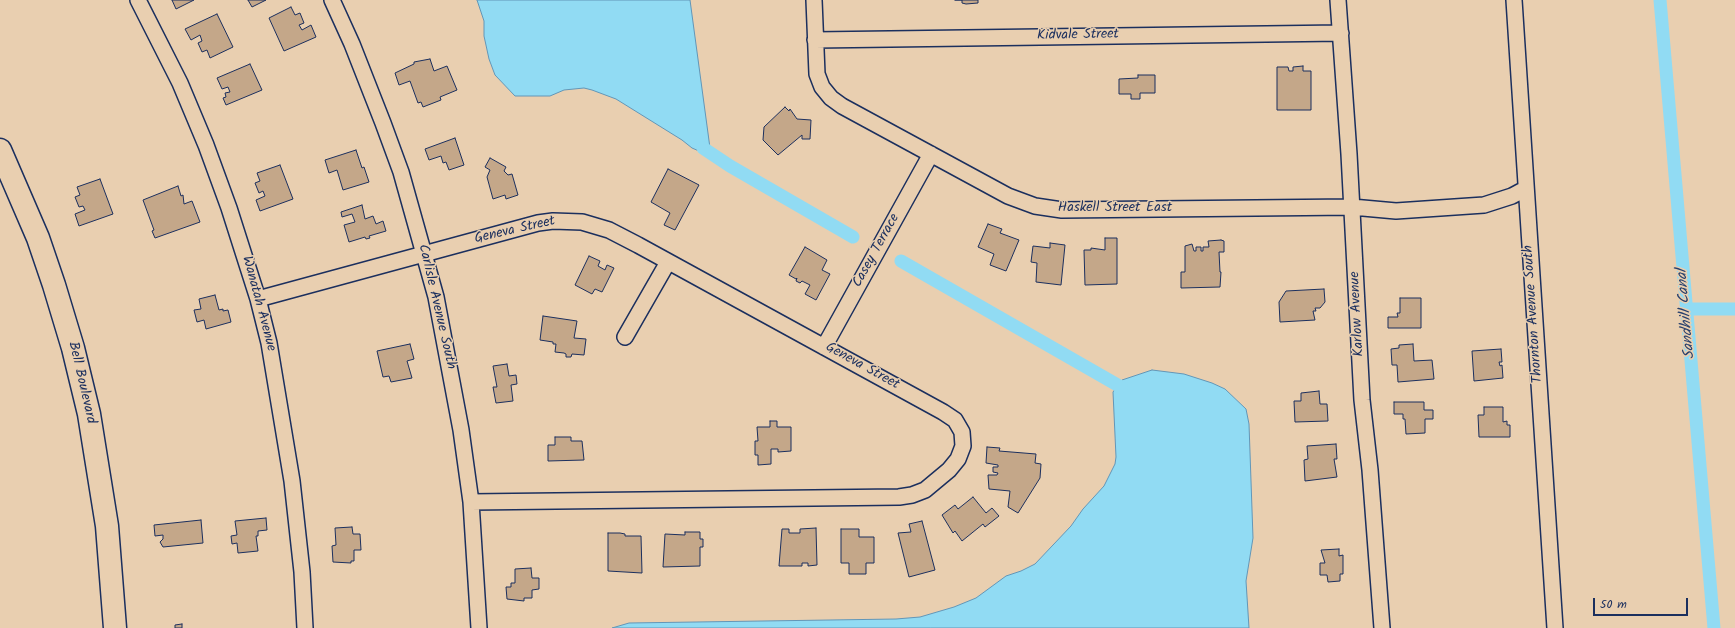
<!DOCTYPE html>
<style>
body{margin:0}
#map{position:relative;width:1735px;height:628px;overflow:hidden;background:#e9cfb0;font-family:Kalam,sans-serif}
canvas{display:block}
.scale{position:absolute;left:1593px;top:598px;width:95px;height:18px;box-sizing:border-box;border:2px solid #1b2f5e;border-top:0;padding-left:5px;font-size:12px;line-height:14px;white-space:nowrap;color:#1b2f5e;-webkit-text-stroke:3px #e9cfb0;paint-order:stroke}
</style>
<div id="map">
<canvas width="1735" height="628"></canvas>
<div class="scale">50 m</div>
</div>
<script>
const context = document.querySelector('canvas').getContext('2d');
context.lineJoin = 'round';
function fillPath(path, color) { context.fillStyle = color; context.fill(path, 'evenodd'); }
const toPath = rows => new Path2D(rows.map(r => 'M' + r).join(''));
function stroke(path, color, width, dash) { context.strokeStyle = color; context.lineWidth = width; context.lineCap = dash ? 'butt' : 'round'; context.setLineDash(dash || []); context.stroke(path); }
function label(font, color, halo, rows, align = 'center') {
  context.font = font + ' Kalam,sans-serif'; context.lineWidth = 3; context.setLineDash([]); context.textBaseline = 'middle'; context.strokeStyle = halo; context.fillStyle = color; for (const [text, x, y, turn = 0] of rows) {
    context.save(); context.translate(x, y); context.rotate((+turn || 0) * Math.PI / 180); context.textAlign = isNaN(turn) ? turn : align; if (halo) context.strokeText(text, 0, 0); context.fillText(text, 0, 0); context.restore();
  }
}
const water = toPath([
 [477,0,690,0,710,148,706,154,692,148,682,140,616,99,592,90,584,88,564,90,550,96,515,96,495,75,489,59,484,36,484,21,477,0],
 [1152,370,1184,374,1212,383,1225,389,1246,409,1249,424,1253,538,1246,581,1249,628,612,628,629,623,896,619,920,617,954,607,976,598,1006,576,1021,571,1035,564,1071,526,1083,509,1104,486,1115,464,1116,457,1113,392,1122,380,1152,370]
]);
fillPath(water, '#91dbf3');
stroke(water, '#6296b7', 1);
stroke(toPath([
 [1660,0,1714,628],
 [703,148,730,166,853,237],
 [901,261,1121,387],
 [1687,309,1735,309]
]), '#91dbf3', 13);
const building = toPath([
 [172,0,194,0,176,9,172,0],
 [248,0,266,0,252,7,248,0],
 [955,0,978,0,978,3,966,4,962,3,962,0,955,0],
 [291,7,295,15,300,13,304,23,299,25,302,30,311,25,316,37,284,51,269,18,291,7],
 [217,14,233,47,210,58,207,50,202,52,198,43,202,41,200,35,191,40,185,29,217,14],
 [430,59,434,71,447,66,457,90,440,97,441,100,423,107,421,102,418,103,410,81,399,85,395,73,414,64,414,62,430,59],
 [250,64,262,90,226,105,223,98,226,97,225,93,230,92,228,87,222,89,217,78,250,64],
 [1303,66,1303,71,1311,71,1311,110,1277,110,1277,67,1288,67,1289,71,1293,71,1293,67,1303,66],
 [1138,75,1155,75,1155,93,1140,93,1140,99,1131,99,1131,94,1119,94,1119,79,1138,78,1138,75],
 [785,107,789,111,790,109,797,119,811,120,810,139,802,139,802,135,778,155,763,140,764,127,785,107],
 [455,138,464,165,449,170,446,162,443,163,441,156,429,160,425,149,455,138],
 [356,150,362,168,364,167,369,182,343,190,337,170,329,173,325,160,356,150],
 [490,158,506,167,504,171,508,175,512,174,518,195,506,199,505,195,493,199,487,177,490,170,485,167,490,158],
 [280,165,293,199,260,211,256,200,265,196,263,191,259,193,255,183,260,181,257,173,280,165],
 [668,169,699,185,675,230,664,225,670,213,651,202,668,169],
 [100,179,113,214,79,226,75,214,85,210,83,206,79,207,75,197,80,195,77,187,100,179],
 [178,186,181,196,183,195,184,204,192,201,200,222,155,238,152,231,154,230,143,200,178,186],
 [362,205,365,219,373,216,376,224,383,221,386,231,369,236,370,238,366,239,365,237,349,242,344,225,355,222,352,214,342,217,341,212,362,205],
 [988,224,1002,229,1000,233,1019,240,1006,271,990,265,994,254,978,247,988,224],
 [1105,238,1117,238,1117,284,1085,285,1084,250,1091,250,1091,248,1105,250,1105,238],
 [1221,240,1224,241,1224,252,1219,252,1220,272,1221,272,1220,287,1181,288,1181,272,1185,272,1185,246,1192,244,1194,251,1196,251,1196,247,1201,247,1201,251,1203,251,1203,247,1209,247,1208,241,1221,240],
 [1050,243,1065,245,1061,285,1036,282,1037,263,1031,262,1033,246,1050,248,1050,243],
 [805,247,827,260,822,270,830,274,816,300,805,294,810,285,802,281,800,283,796,281,797,278,796,279,789,275,805,247],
 [589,256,600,261,598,266,605,270,607,265,614,268,602,292,595,289,592,294,575,285,589,256],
 [1324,289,1325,302,1320,308,1315,308,1316,311,1313,311,1315,320,1280,322,1279,302,1286,291,1324,289],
 [215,295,219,310,223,309,223,311,228,310,231,322,206,329,204,320,197,322,194,310,201,309,199,299,215,295],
 [1400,298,1421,298,1421,328,1388,328,1388,317,1398,317,1397,313,1400,313,1400,298],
 [543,316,577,321,574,338,586,339,584,355,572,354,571,357,566,357,566,354,564,353,555,352,556,344,553,344,553,342,540,340,543,316],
 [410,344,414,359,407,361,412,378,391,382,389,376,383,377,377,351,410,344],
 [1413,344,1414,361,1432,360,1434,379,1398,382,1397,365,1392,365,1391,349,1399,348,1399,345,1413,344],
 [1501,349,1502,362,1499,362,1500,366,1502,365,1503,378,1474,381,1472,351,1501,349],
 [507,364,509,376,516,375,517,384,511,385,513,401,496,403,493,387,497,387,493,366,507,364],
 [1319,391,1320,404,1327,404,1328,421,1295,422,1294,401,1301,401,1301,393,1319,391],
 [1394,402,1424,402,1424,410,1433,410,1433,419,1425,419,1425,433,1406,434,1405,419,1403,419,1403,414,1394,414,1394,402],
 [1484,407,1503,407,1503,422,1507,421,1507,425,1510,425,1510,437,1479,437,1478,415,1484,415,1484,407],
 [770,421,777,421,777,427,791,427,791,451,778,452,778,449,771,449,771,464,758,465,758,455,755,455,755,441,758,441,757,427,770,427,770,421],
 [555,437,571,437,571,441,582,441,584,460,548,461,548,445,555,445,555,437],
 [1336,444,1337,459,1334,459,1337,477,1305,481,1304,460,1308,459,1307,446,1336,444],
 [987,447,1000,448,999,451,1036,454,1035,463,1041,464,1040,478,1018,513,1008,507,1010,491,989,489,988,475,997,475,998,473,993,472,993,467,998,467,998,465,986,463,987,447],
 [973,497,986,513,992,508,999,516,985,527,983,524,962,541,955,531,953,533,942,515,955,505,958,509,973,497],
 [266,518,267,530,258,531,258,536,256,536,258,551,238,553,237,543,232,544,231,536,237,535,235,521,266,518],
 [201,520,203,543,163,547,160,542,163,539,163,535,155,536,154,525,201,520],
 [922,521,935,570,909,577,898,533,911,532,909,524,922,521],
 [352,527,353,534,360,534,361,550,354,550,354,561,351,561,351,563,333,562,332,546,336,545,335,528,352,527],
 [816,528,817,565,808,566,808,563,802,563,802,566,779,566,782,529,789,529,789,533,800,533,800,529,816,528],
 [841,529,859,529,859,537,874,537,874,563,866,563,866,574,849,574,849,563,841,563,841,529],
 [685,532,700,532,700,539,703,539,703,547,700,547,700,566,663,567,665,534,685,535,685,532],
 [608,533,620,533,625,534,625,536,641,536,642,573,608,571,608,533],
 [1339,549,1339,556,1343,555,1343,574,1340,574,1340,581,1328,582,1327,575,1320,575,1320,563,1325,563,1321,550,1339,549],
 [531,568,532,578,539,578,539,589,532,590,532,598,524,598,524,601,507,599,506,587,511,587,511,583,515,583,515,569,531,568],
 [182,624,182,628,175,628,175,625,182,624]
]);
fillPath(building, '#c4a789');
stroke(building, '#1b2f5e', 1);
const street = toPath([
 [138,0,180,83,206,145,229,208,258,299,269,343,292,481,302,572,305,628],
 [332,0,352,44,383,123,401,172,436,297,461,430,471,502,479,628],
 [814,0,817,74,822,87,831,98,842,106,1008,196,1035,206,1062,210,1352,207,1396,211,1484,205,1512,196,1525,189],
 [1338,0,1349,154,1362,400,1370,470,1382,628],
 [1514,0,1555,628],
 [815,40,1341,33],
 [258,299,538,223,553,221,582,222,609,230,638,245,943,412,955,420,962,432,963,446,958,459,949,470,925,490,912,495,899,497,471,502],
 [625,337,668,262],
 [824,347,931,154]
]);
const secondary = toPath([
 [0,150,38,238,54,285,73,348,89,414,107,526,115,628]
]);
stroke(street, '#1b2f5e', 18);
stroke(secondary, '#1b2f5e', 25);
stroke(street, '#e9cfb0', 15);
stroke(secondary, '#e9cfb0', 22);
label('14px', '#1b2f5e', '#e9cfb0', [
 ["Kidvale Street",1078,36,-1],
 ["Haskell Street East",1115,209],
 ["Geneva Street",515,231,-13],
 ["Casey Terrace",877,251,-61],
 ["Wanatah Avenue",258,304,75],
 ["Carlisle Avenue South",436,307,77],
 ["Karlow Avenue",1358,314,-93],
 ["Thornton Avenue South",1534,314,-94],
 ["Geneva Street",862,367,29],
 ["Bell Boulevard",81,383,77]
]);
label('italic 15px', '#27406d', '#e9cfb0', [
 ["Sandhill Canal",1687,314,-95]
]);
</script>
